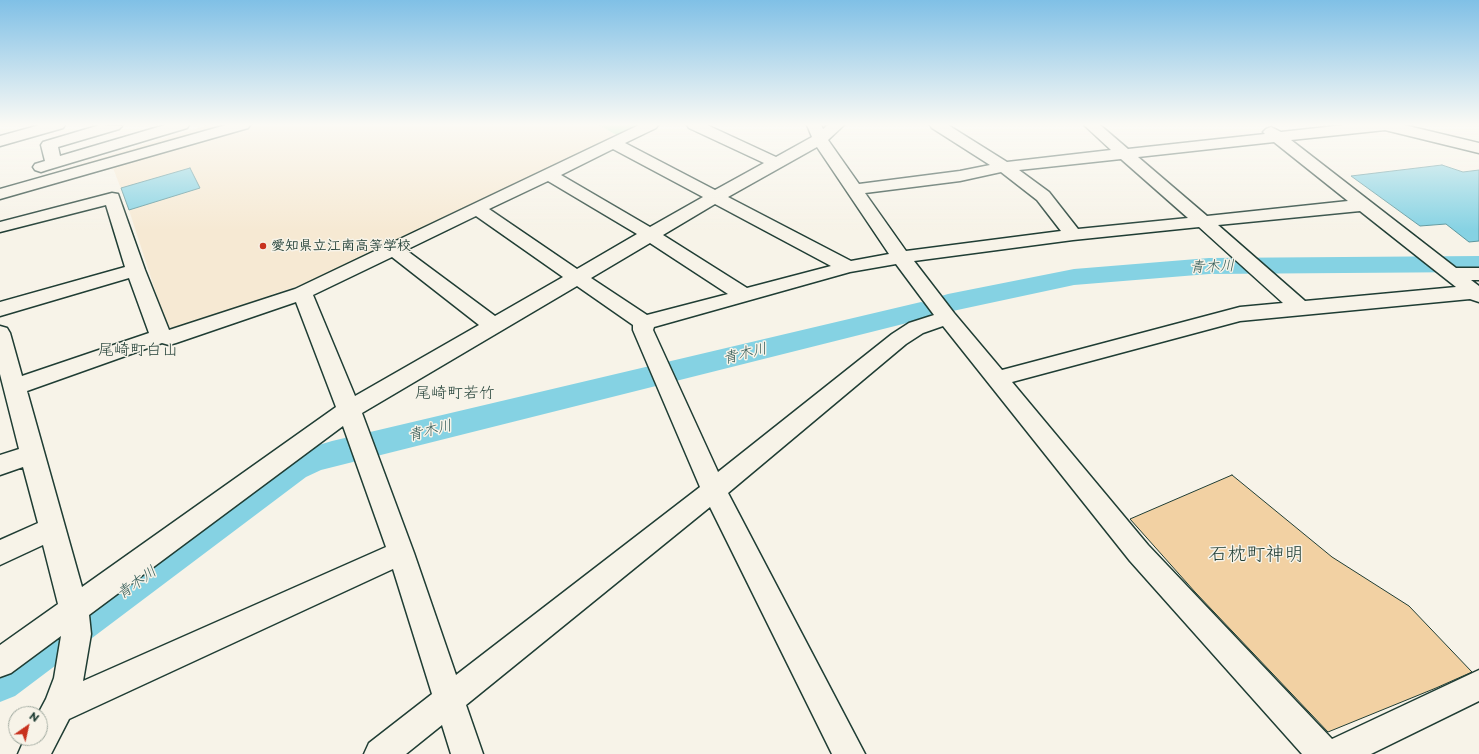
<!DOCTYPE html>
<meta charset="utf-8">
<style>
body{margin:0}
#map{position:relative;width:1479px;height:754px;overflow:hidden;background:#f7f3e8;font-family:"Playpen Sans",sans-serif}
canvas{display:block}
.north{position:absolute;left:8px;top:706px;width:40px;height:40px;box-sizing:border-box;background:#f7f3e8;border:1px solid #a1aaa0;border-radius:50%;rotate:34deg;font-size:11px;font-weight:700;line-height:16px;text-align:center;color:#1f3d34}
.north::after{content:'';display:block;margin:auto;width:14px;height:18px;background:#c8321e;clip-path:polygon(50% 0,100% 100%,50% 72%,0 100%)}
</style>
<div id="map">
<canvas width="1479" height="754"></canvas>
<div class="north">N</div>
</div>
<script>
const context = document.querySelector('canvas').getContext('2d');
context.lineJoin = 'round';
function fillPath(path, color) { context.fillStyle = color; context.fill(path, 'evenodd'); }
const toPath = rows => new Path2D(rows.map(r => 'M' + r).join(''));
function stroke(path, color, width, dash) { context.strokeStyle = color; context.lineWidth = width; context.lineCap = dash ? 'butt' : 'round'; context.setLineDash(dash || []); context.stroke(path); }
function label(font, color, halo, rows, align = 'center') {
  context.font = font + ' "Playpen Sans","Klee One",sans-serif'; context.lineWidth = 3; context.setLineDash([]); context.textBaseline = 'middle'; context.strokeStyle = halo; context.fillStyle = color; for (const [text, x, y, turn = 0] of rows) {
    context.save(); context.translate(x, y); context.rotate((+turn || 0) * Math.PI / 180); context.textAlign = isNaN(turn) ? turn : align; if (halo) context.strokeText(text, 0, 0); context.fillText(text, 0, 0); context.restore();
  }
}
fillPath(toPath([
 [208,125,599,125,620,137,306,283,177,328,167,327,129,210,113,168,5,198,6,187]
]), '#f6e9d3');
fillPath(toPath([
 [599,125,644,125,620,137]
]), '#a8e7af');
const water = toPath([
 [1442,165,1463,172,1479,170,1479,241,1469,242,1446,224,1420,226,1351,176,1442,165],
 [190,168,200,188,129,210,121,188,190,168]
]);
fillPath(water, '#85d2e3');
stroke(water, '#5c969d', 1);
fillPath(toPath([
 [1479,256,1479,272,1209,274,1074,285,948,312,938,309,934,303,938,297,948,294,1074,269,1209,258,1479,256],
 [921,302,931,305,935,311,931,317,321,470,306,477,15,696,0,702,0,657,282,459,299,451,332,441,921,302]
]), '#85d2e3');
const building = toPath([
 [1232,475,1332,557,1409,606,1472,672,1436,688,1328,732,1195,592,1130,519,1232,475]
]);
fillPath(building, '#f2d1a3');
stroke(building, '#1f3d34', 1);
const minor = toPath([
 [40,125,65,125,63,128,0,146,0,136,40,125],
 [100,125,122,126,119,129,58,147,60,156,165,125,189,125,187,128,47,170,41,172,35,170,33,167,35,164,45,161,41,145,43,142,100,125],
 [226,125,250,125,248,128,0,199,0,189,226,125],
 [639,125,658,125,656,128,625,143,715,190,764,163,689,128,687,125,707,125,776,157,812,137,807,125,821,125,823,129,828,125,844,125,828,140,859,184,960,171,990,165,932,128,930,125,948,125,1007,162,1111,150,1084,125,1100,125,1128,149,1265,134,1263,132,1266,129,1271,127,1281,132,1344,125,1404,125,1479,143,1479,153,1385,130,1291,140,1456,268,1479,268,1479,280,1471,280,1479,286,1479,302,1470,299,1240,321,1012,382,1148,545,1332,739,1479,670,1479,701,1371,754,1302,754,1130,561,943,326,923,333,906,344,728,493,865,754,832,754,710,507,466,705,483,754,451,754,442,725,406,754,364,754,369,743,432,694,393,569,69,719,51,754,18,754,25,738,40,738,40,714,38,714,46,699,54,678,61,636,11,673,0,677,0,645,58,604,43,545,0,565,0,540,38,523,23,467,0,475,0,455,19,449,0,374,0,326,7,328,10,333,22,376,149,333,129,278,0,316,0,302,125,267,106,205,0,232,0,222,112,193,118,194,145,270,169,330,295,289,639,125],
 [1274,142,1348,201,1207,216,1138,157,1274,142],
 [817,147,889,254,851,261,728,197,817,147],
 [613,149,703,197,650,227,561,175,613,149],
 [1121,159,1188,218,1078,229,1049,192,1019,170,1121,159],
 [1001,172,1037,200,1061,231,906,251,865,193,960,181,1001,172],
 [548,181,637,234,577,269,489,209,548,181],
 [715,204,831,266,747,288,663,235,715,204],
 [1360,211,1456,287,1305,301,1218,225,1360,211],
 [476,216,563,277,495,316,406,250,476,216],
 [1199,227,1283,303,1240,307,1002,370,954,313,914,261,1073,240,1199,227],
 [650,243,728,294,647,315,591,278,650,243],
 [392,257,479,325,355,396,313,295,392,257],
 [896,264,934,315,909,323,892,334,718,472,653,330,654,327,850,272,896,264],
 [577,286,633,325,633,330,700,487,456,675,414,553,362,413,577,286],
 [296,302,336,407,82,587,27,391,162,343,169,345,176,343,296,302],
 [343,426,386,547,83,681,91,634,89,615,343,426]
]);
stroke(minor, '#1f3d34', 3);
fillPath(minor, '#f7f3e8');
const sky = context.createLinearGradient(0, 0, 0, 231);
sky.addColorStop(0, '#80c0e6');
sky.addColorStop(0.54, '#fbfaf5');
sky.addColorStop(1, '#fbfaf500');
context.fillStyle = sky;
context.fillRect(0, 0, 1479, 231);
for (const [x, y, r, color] of [
 [263,246,4,"#c8321e"]
]) { const dot = new Path2D(); dot.arc(x, y, r, 0, 2 * Math.PI); context.fillStyle = color; context.fill(dot); stroke(dot, '#f7f3e8', 1.5); }
label('bold 14px', '#1f3d34', '#f7f3e8', [
 ["愛知県立江南高等学校",271,246]
], 'left');
label('italic 15px', '#335b57', '#f7f3e8', [
 ["青木川",1212,267,-2],
 ["青木川",745,354,-14],
 ["青木川",430,431,-14],
 ["青木川",137,583,-36]
]);
label('16px', '#1f3d34', '#f7f3e8', [
 ["尾崎町白山",138,351],
 ["尾崎町若竹",455,394]
]);
label('19px', '#1f3d34', '#f7f3e8', [
 ["石枕町神明",1256,555]
]);
</script>
